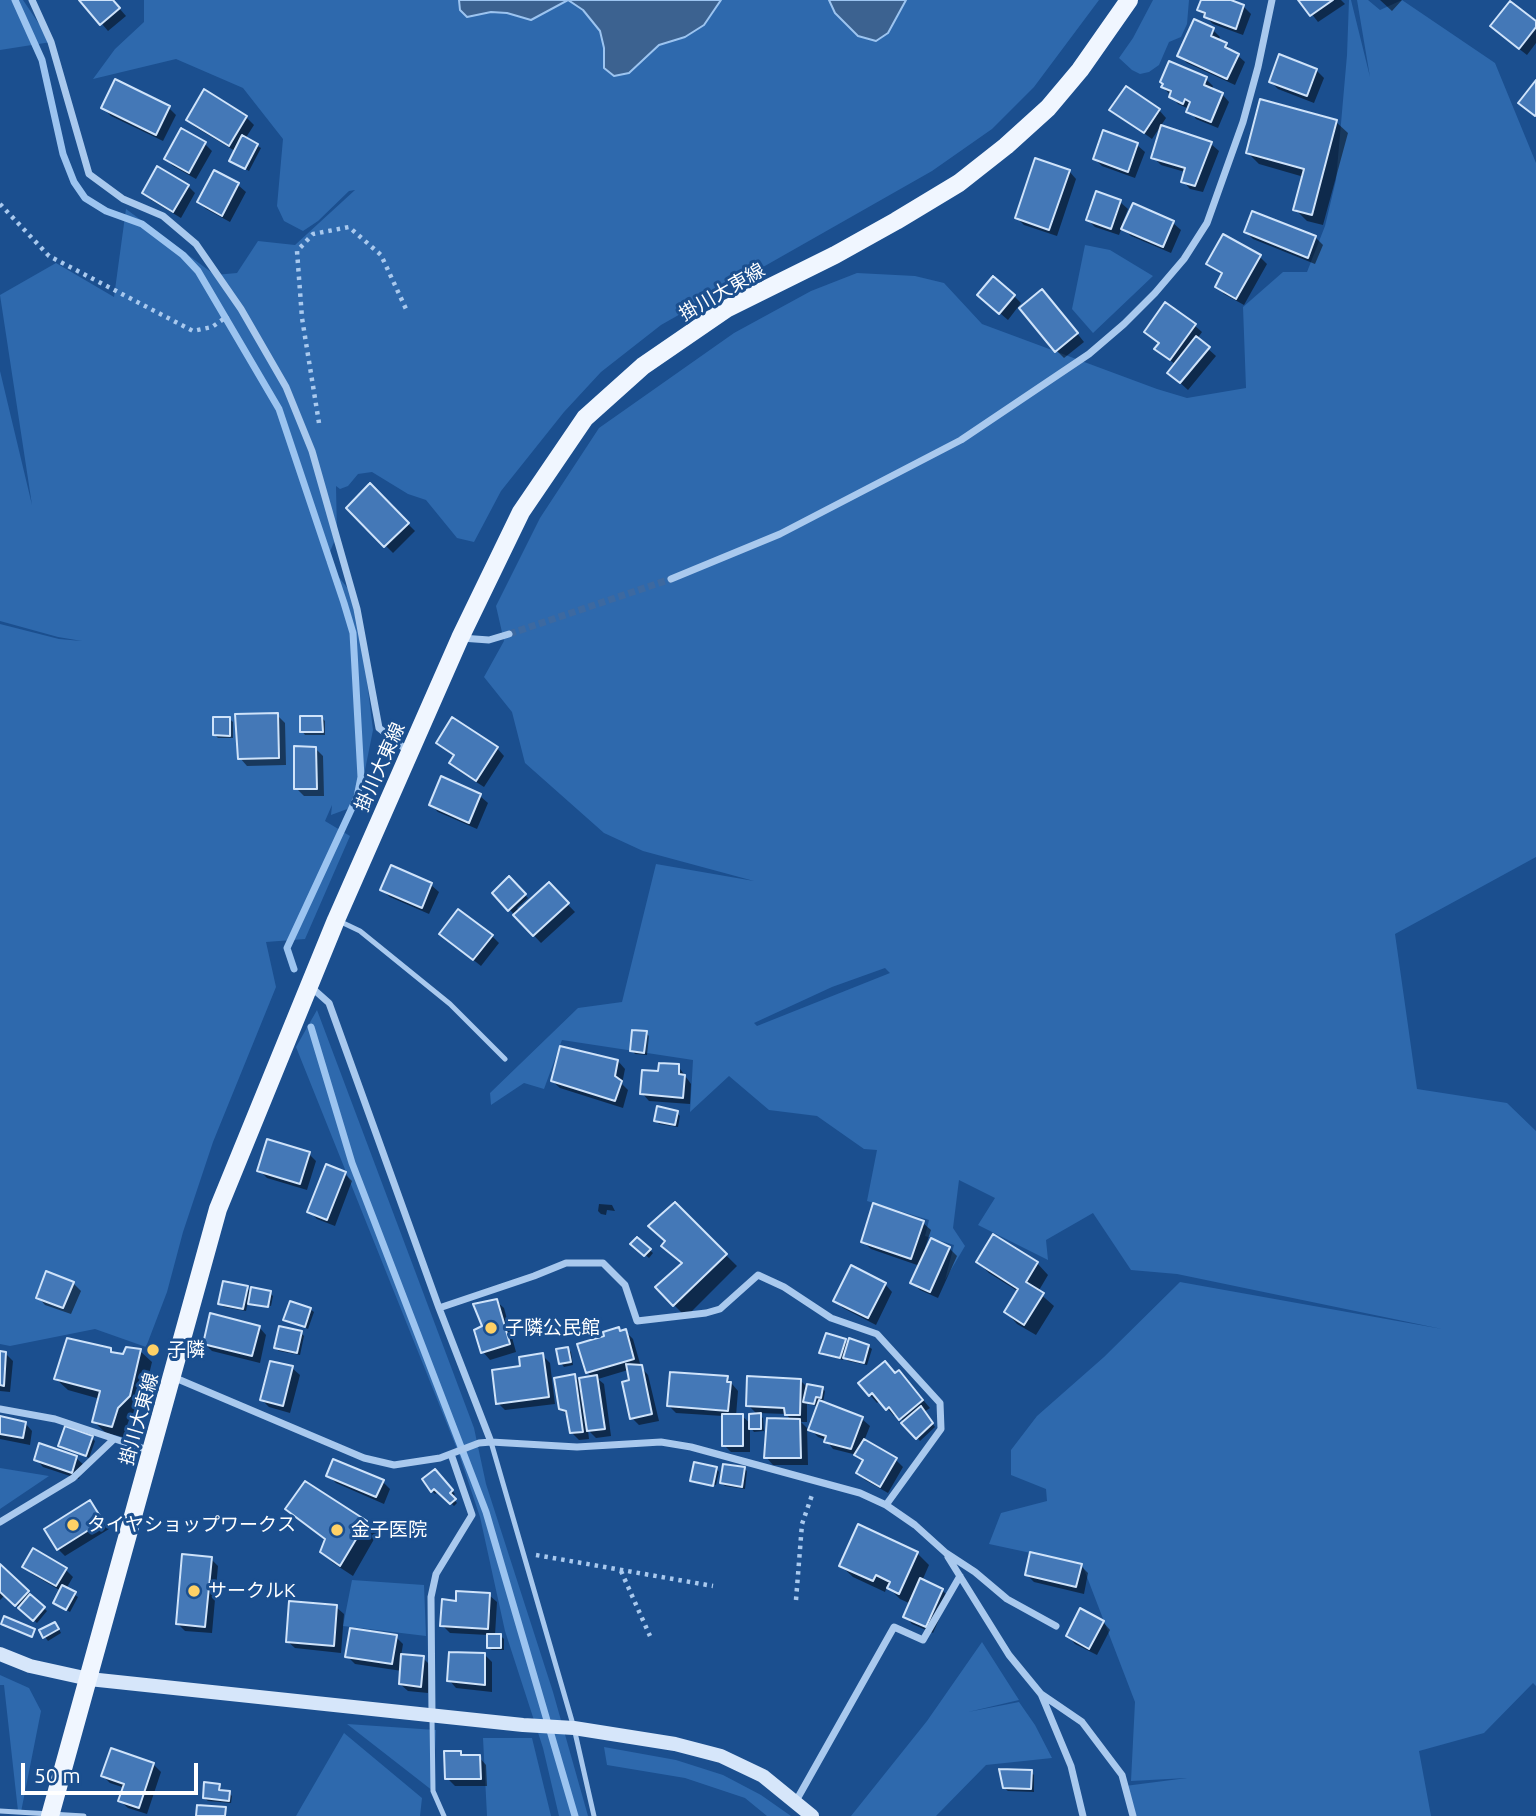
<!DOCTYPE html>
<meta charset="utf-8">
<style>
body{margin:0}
#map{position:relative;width:1536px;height:1816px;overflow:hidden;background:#1b4f8f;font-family:Ubuntu,sans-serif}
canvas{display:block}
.scale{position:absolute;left:21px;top:1763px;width:177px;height:32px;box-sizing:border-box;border:4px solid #fff;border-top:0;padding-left:9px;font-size:21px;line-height:24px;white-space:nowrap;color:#fff;-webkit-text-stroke:5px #1b4f8f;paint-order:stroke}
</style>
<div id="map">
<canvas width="1536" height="1816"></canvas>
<div class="scale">50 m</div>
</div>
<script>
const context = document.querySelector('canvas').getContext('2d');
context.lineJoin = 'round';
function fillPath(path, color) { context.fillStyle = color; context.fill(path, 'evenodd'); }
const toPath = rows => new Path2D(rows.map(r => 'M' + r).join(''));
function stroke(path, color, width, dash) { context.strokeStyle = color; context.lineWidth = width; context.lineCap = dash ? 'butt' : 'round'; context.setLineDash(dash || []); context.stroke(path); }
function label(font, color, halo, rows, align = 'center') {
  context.font = font + ' Ubuntu,"Noto Sans JP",sans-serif'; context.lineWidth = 6; context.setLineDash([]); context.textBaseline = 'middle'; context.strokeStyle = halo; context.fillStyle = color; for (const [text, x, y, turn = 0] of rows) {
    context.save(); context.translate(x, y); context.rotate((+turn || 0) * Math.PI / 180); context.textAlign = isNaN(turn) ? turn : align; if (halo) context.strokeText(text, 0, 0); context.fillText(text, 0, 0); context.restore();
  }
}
fillPath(toPath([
 [0,0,23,0,51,42,0,50],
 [144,0,1099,0,1034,87,992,129,932,171,661,325,601,372,564,412,501,491,474,542,457,538,426,500,408,494,372,472,358,474,348,486,340,489,336,486,337,535,326,561,357,600,373,730,358,805,331,815,332,805,325,821,350,836,305,939,266,942,276,987,213,1142,183,1232,167,1292,146,1347,95,1329,10,1346,0,1344,0,624,59,639,82,641,58,637,0,621,0,371,32,505,0,295,56,263,114,297,126,209,215,275,237,273,258,241,295,245,355,190,349,191,318,221,303,231,284,221,277,206,283,139,243,88,176,59,93,79,115,49,144,22],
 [1153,0,1189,0,1187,24,1181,37,1169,42,1159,65,1149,72,1140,74,1132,70,1119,58,1133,38],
 [1349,0,1351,0,1370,77,1357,0,1368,0,1380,10,1402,0,1495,63,1536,163,1536,857,1395,934,1417,1089,1507,1103,1536,1131,1536,1686,1533,1683,1484,1733,1419,1751,1431,1816,1133,1816,1125,1786,1187,1778,1131,1781,1135,1702,1082,1564,989,1544,1001,1513,1047,1501,1046,1489,1011,1475,1011,1450,1037,1416,1104,1357,1180,1282,1442,1329,1177,1274,1131,1270,1093,1213,1046,1240,1048,1260,978,1225,995,1198,959,1180,953,1228,965,1246,945,1280,954,1245,925,1236,929,1220,867,1201,877,1150,864,1149,817,1116,769,1110,729,1076,690,1112,693,1060,562,1040,544,1089,524,1083,491,1105,490,1093,578,1008,622,1002,656,864,754,881,643,851,604,833,525,763,512,712,484,677,504,641,496,606,540,518,599,428,734,333,811,291,857,273,915,276,944,283,982,324,1157,389,1187,398,1246,388,1243,307,1283,272,1307,272,1325,226,1336,180,1347,55],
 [885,968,890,973,757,1026,754,1023,832,987],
 [1085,245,1110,250,1153,276,1093,333,1072,309],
 [317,1010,474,1428,486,1484,553,1692,588,1816,559,1816,543,1748,505,1631,480,1517,459,1454,296,1047],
 [0,1468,49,1476,0,1509],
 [352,1580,424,1585,426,1636,343,1626],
 [982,1642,1019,1700,968,1712,1019,1702,1035,1725,1052,1758,986,1765,936,1816,851,1816,927,1721],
 [0,1675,29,1688,41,1711,21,1812,18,1811,4,1685,0,1685],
 [347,1724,436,1730,433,1791],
 [344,1733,422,1798,420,1816,296,1816],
 [483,1738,532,1738,551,1816,487,1816],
 [604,1747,676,1760,723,1775,761,1795,791,1816,767,1816,745,1798,685,1778,607,1765]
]), '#2e69ad');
const water = toPath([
 [459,0,721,0,704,25,685,37,659,45,629,73,614,76,604,68,604,48,600,31,583,10,568,0,531,20,507,13,491,12,467,17,460,10,459,0],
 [829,0,906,0,888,33,876,41,858,36,835,13,829,0]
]);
fillPath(water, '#3c6290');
stroke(water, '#9cc4f0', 2);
fillPath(toPath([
 [82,0,112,0,126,16,108,31],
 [1203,0,1226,0,1243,6,1251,14,1243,35,1213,24,1199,10],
 [1301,0,1341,0,1345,4,1318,22],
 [1380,0,1402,0,1392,11],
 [1536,23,1536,43,1527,55,1500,34],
 [1213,30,1220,37,1218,41,1226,45,1245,62,1235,85,1187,63,1179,56],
 [1316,70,1324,78,1314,103,1278,89,1271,82],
 [1206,79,1213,86,1212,90,1222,94,1229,102,1218,128,1196,119,1189,109,1178,104,1163,87],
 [103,108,169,108,176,115,163,141,111,116],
 [1112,110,1159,110,1166,118,1152,139],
 [246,117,254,125,245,139,261,148,249,171,231,160,235,151,195,127,188,120],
 [1336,122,1348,133,1323,225,1307,221,1295,209,1304,177,1259,164,1248,153],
 [1104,133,1137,145,1145,152,1135,178,1102,166,1095,159],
 [205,144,212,151,196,179,173,166,166,159],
 [1211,144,1219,151,1203,192,1190,189,1183,181,1185,172,1161,165,1153,157],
 [1069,171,1076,179,1057,236,1024,225,1017,218],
 [215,172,238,185,246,192,230,222,206,209,199,202],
 [188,186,195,193,181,218,151,200,144,193],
 [1120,202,1128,209,1122,224,1173,223,1181,230,1171,253,1131,236,1122,227,1119,235,1095,227,1088,220],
 [1246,232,1315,237,1323,245,1315,264,1253,239],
 [1260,257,1267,264,1244,305,1224,294,1217,286,1223,275,1208,264],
 [1014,296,1021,303,1008,320,987,302],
 [1050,299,1084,342,1064,358,1056,350],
 [1194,325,1202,332,1197,339,1216,356,1188,390,1177,380,1176,365,1156,349,1160,344,1146,332],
 [370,486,415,531,393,553,348,508],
 [277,715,285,723,286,765,247,766,240,758],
 [322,718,325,721,325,735,305,735,302,731],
 [230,719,233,722,233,738,218,738,215,735],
 [438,742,497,748,504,756,484,787,459,771,451,763,455,756],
 [316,749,323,756,324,796,304,796,296,788],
 [442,779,480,796,488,803,477,829,438,812,431,805],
 [392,868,431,885,439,892,429,914,390,897,382,890],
 [509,879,528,898,517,908,520,911,548,884,575,912,541,943,494,893],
 [441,934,492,936,499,943,481,966],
 [646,1033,649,1036,647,1055,635,1054,632,1050],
 [618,1061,625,1069,622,1084,628,1090,623,1108,560,1088,552,1081],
 [678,1066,691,1084,690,1104,649,1101,642,1093],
 [677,1113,680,1116,678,1127,659,1124,656,1120],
 [309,1154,316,1161,307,1190,267,1178,259,1170],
 [345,1174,352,1181,335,1226,317,1219,310,1212],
 [599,1204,612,1205,615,1211,607,1210,606,1215,601,1214,598,1211],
 [674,1204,737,1266,686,1317,657,1288,684,1264,667,1242],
 [875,1205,923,1223,931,1230,925,1248,949,1248,957,1256,938,1298,920,1290,912,1283,920,1266,871,1249,863,1242],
 [637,1239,653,1253,649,1258,633,1244],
 [978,1262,1037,1263,1048,1275,1038,1292,1054,1306,1036,1335,1017,1324,1006,1312,1019,1292,989,1273],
 [73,1283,81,1291,71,1314,45,1305,38,1297],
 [885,1284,892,1292,876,1325,843,1308,835,1301],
 [247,1288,252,1293,270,1293,273,1296,271,1306,251,1303,251,1305,248,1301,246,1311,224,1307,220,1304],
 [496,1301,504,1308,516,1352,490,1360,483,1352,484,1327],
 [310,1309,314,1312,308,1329,285,1319],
 [259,1327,266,1335,260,1363,212,1351,205,1344],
 [618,1329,622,1332,625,1331,633,1339,641,1367,648,1375,659,1421,639,1425,632,1418,628,1370,598,1379,604,1384,611,1436,596,1438,588,1430,589,1439,579,1440,571,1432,569,1417,561,1409,575,1376,582,1384,593,1378,587,1372,606,1337],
 [301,1333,304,1336,300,1355,279,1351,276,1348],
 [845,1341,849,1345,868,1346,872,1349,867,1365,848,1361,844,1357,843,1360,825,1355,821,1352],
 [567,1349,571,1352,573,1365,564,1367,561,1363],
 [110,1350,114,1354,124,1356,140,1351,152,1362,141,1408,129,1420,123,1437,106,1433,94,1422,100,1399,68,1390,56,1379],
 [0,1353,6,1354,13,1361,10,1392,0,1391],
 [542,1355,550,1363,555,1404,505,1410,498,1403,522,1368],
 [292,1368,300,1375,290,1413,269,1407,262,1400],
 [896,1375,906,1380,930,1408,924,1412,935,1427,920,1441,897,1414,894,1416,880,1400,877,1403,860,1384],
 [727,1378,738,1391,736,1416,742,1416,751,1424,758,1415,748,1405,800,1380,808,1388,822,1388,825,1391,823,1403,862,1419,870,1426,864,1441,896,1460,903,1467,888,1493,865,1480,858,1472,864,1462,857,1455,833,1449,826,1440,818,1437,810,1429,818,1406,807,1404,807,1422,801,1422,807,1428,808,1465,773,1465,766,1457,792,1421,786,1414,758,1413,763,1418,764,1431,754,1432,750,1427,750,1452,731,1452,724,1445,723,1416,676,1413,668,1405],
 [0,1418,25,1423,32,1431,30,1445,0,1439],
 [92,1438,95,1441,89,1458,60,1445],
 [76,1458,84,1465,79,1479,43,1467,36,1459],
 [716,1468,719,1472,716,1485,693,1480],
 [744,1468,747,1471,745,1489,725,1486,722,1483],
 [435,1472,455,1494,452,1497,457,1503,454,1506,438,1491,435,1494,432,1491],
 [328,1475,383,1482,390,1489,384,1504,336,1483],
 [90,1502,109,1529,65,1556,58,1549],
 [288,1509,366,1522,377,1534,353,1576,333,1563,322,1552,326,1541],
 [917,1553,929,1565,922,1581,942,1590,949,1597,933,1633,912,1624,905,1616,911,1604,900,1599,887,1586,885,1592,853,1577,841,1566],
 [211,1559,218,1566,212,1633,185,1631,177,1623],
 [0,1566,47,1611,37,1623,5,1595,0,1600],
 [24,1566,66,1570,73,1577,66,1589,78,1597,70,1612,55,1603,61,1591,32,1574],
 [1081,1566,1088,1573,1084,1594,1034,1582,1027,1575],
 [489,1595,497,1602,495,1635,501,1636,504,1639,504,1650,492,1650,488,1647,488,1635,450,1633,442,1625,458,1602],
 [336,1607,344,1614,341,1653,295,1648,287,1641],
 [1103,1622,1110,1630,1097,1655,1075,1644,1068,1636],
 [58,1627,61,1633,48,1641,45,1637,42,1631],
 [396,1637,403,1644,401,1656,423,1658,430,1665,428,1693,408,1691,400,1684,402,1671,355,1664,347,1656],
 [485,1655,492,1662,492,1692,456,1688,449,1680],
 [460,1753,464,1757,479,1757,486,1765,487,1786,455,1786,447,1778],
 [153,1764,161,1772,147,1814,128,1808,120,1801,125,1788,110,1783,103,1776],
 [1031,1772,1034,1775,1034,1792,1008,1791,1004,1788],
 [219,1785,222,1792,229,1793,232,1796,231,1803,208,1801,204,1798]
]), '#0007');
stroke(toPath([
 [15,0,42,60,63,154,74,182,85,198,106,211,142,224,183,255,198,271,279,409,344,603,353,633,361,777,357,797,287,948,294,969],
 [311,1027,352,1163,486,1512,575,1816]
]), '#9cc4f0', 7);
const building = toPath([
 [79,0,113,0,120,8,100,25,79,0],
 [1201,0,1231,0,1244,5,1236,29,1204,17,1205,13,1197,10,1201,0],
 [1298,0,1333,0,1310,16,1298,0],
 [1510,1,1536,21,1536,27,1519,49,1490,26,1510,1],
 [1194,19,1214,28,1211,36,1227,43,1225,47,1239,54,1227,79,1177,56,1194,19],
 [1279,54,1317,69,1307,96,1269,82,1279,54],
 [1169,61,1207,77,1204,85,1223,93,1211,122,1186,112,1190,102,1185,99,1183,104,1169,97,1171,91,1161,87,1163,84,1160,82,1169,61],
 [115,79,170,106,156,135,101,108,115,79],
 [1536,80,1536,114,1535,116,1518,103,1536,80],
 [1126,86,1160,109,1144,133,1109,110,1126,86],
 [204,89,247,116,229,146,186,120,204,89],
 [1260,99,1337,120,1312,215,1293,210,1304,169,1246,153,1260,99],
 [1161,125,1212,142,1195,186,1181,182,1185,168,1151,158,1161,125],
 [181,128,206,142,189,173,164,159,181,128],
 [1103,130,1138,143,1128,172,1093,159,1103,130],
 [242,135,258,144,245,169,229,161,242,135],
 [1035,158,1070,170,1049,230,1015,218,1035,158],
 [157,166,189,185,173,212,142,193,157,166],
 [214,170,239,183,222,216,197,202,214,170],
 [1096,191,1121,200,1111,229,1086,220,1096,191],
 [1133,203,1174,221,1163,247,1121,229,1133,203],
 [1252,211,1316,236,1308,258,1244,232,1252,211],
 [1223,234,1261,255,1236,299,1215,287,1222,273,1206,264,1223,234],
 [993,276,1015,295,999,314,977,295,993,276],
 [1042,289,1078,333,1055,352,1019,308,1042,289],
 [1165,302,1196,324,1170,360,1154,349,1159,343,1144,332,1165,302],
 [1196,336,1210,347,1180,383,1167,373,1196,336],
 [370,483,409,523,384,547,346,508,370,483],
 [278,713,279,758,238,759,235,714,278,713],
 [300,716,322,716,323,732,300,732,300,716],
 [213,717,230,717,230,736,213,735,213,717],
 [452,717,498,747,476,781,449,763,454,755,436,743,452,717],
 [294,746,316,747,317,789,294,789,294,746],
 [441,776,481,794,469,823,429,805,441,776],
 [391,865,432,883,422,908,380,890,391,865],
 [509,876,526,894,508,911,492,893,509,876],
 [549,882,569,903,533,936,513,915,549,882],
 [458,909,493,935,473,960,439,934,458,909],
 [632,1030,647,1031,644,1053,630,1051,632,1030],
 [560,1046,618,1060,615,1076,622,1081,615,1101,551,1081,560,1046],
 [659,1063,679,1064,679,1074,685,1075,683,1098,640,1094,642,1070,658,1071,659,1063],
 [657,1106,678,1111,675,1125,654,1121,657,1106],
 [267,1139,310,1152,300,1184,257,1171,267,1139],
 [326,1164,346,1172,327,1220,307,1212,326,1164],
 [675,1202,727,1254,673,1306,655,1287,682,1263,661,1246,665,1241,648,1226,675,1202],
 [873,1203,924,1221,911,1259,861,1242,873,1203],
 [993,1234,1038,1262,1026,1282,1044,1293,1024,1325,1004,1312,1018,1289,976,1262,993,1234],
 [637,1237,651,1249,644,1256,630,1244,637,1237],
 [931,1238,950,1247,930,1292,910,1283,931,1238],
 [851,1265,886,1283,868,1318,833,1301,851,1265],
 [46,1271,74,1282,63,1308,36,1298,46,1271],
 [223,1281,248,1286,243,1309,218,1304,223,1281],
 [251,1287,271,1291,268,1307,248,1304,251,1287],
 [497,1299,510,1344,481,1353,474,1330,482,1326,473,1304,497,1299],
 [290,1301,311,1308,305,1327,283,1320,290,1301],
 [210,1313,260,1326,252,1356,203,1344,210,1313],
 [279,1326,302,1331,297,1353,274,1348,279,1326],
 [619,1327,620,1331,626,1329,634,1359,586,1373,577,1344,604,1336,603,1332,619,1327],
 [826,1333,846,1339,840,1358,819,1353,826,1333],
 [67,1338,111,1348,111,1352,123,1354,126,1347,141,1349,130,1396,118,1408,112,1427,92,1422,100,1391,54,1379,67,1338],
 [849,1338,869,1345,864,1363,843,1358,849,1338],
 [568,1347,571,1362,559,1364,556,1349,568,1347],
 [0,1351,6,1352,4,1386,0,1385,0,1351],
 [543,1353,549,1397,496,1404,492,1370,520,1366,519,1357,543,1353],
 [270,1361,293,1366,283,1406,260,1400,270,1361],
 [885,1361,895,1373,899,1370,923,1400,899,1420,889,1407,886,1410,872,1393,869,1396,858,1383,885,1361],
 [626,1364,642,1365,652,1414,630,1419,622,1382,629,1380,626,1364],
 [670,1372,728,1376,727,1382,731,1382,728,1411,667,1406,670,1372],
 [575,1374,583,1432,570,1433,566,1411,559,1409,554,1378,575,1374],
 [597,1375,605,1429,587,1431,579,1378,597,1375],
 [747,1376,801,1379,800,1415,785,1415,784,1408,746,1406,747,1376],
 [807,1384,823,1387,821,1398,816,1397,814,1404,803,1402,807,1384],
 [819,1400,863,1417,851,1449,824,1442,826,1436,808,1430,819,1400],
 [921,1406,933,1423,916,1439,901,1423,921,1406],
 [761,1413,761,1429,749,1429,749,1414,761,1413],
 [722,1414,743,1414,743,1446,722,1446,722,1414],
 [0,1416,26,1422,23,1438,0,1434,0,1416],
 [767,1418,800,1419,801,1458,764,1458,767,1418],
 [65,1426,93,1436,86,1456,58,1446,65,1426],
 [864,1439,897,1458,880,1487,856,1473,863,1460,854,1455,864,1439],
 [39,1443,77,1456,72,1473,34,1460,39,1443],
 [333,1459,384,1480,376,1497,326,1476,333,1459],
 [694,1462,717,1467,713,1486,690,1481,694,1462],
 [723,1464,745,1467,742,1487,720,1483,723,1464],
 [435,1469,453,1490,450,1493,456,1499,450,1504,434,1489,431,1492,422,1479,435,1469],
 [305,1481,367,1521,340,1566,320,1552,325,1539,285,1509,305,1481],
 [90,1500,103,1521,57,1550,44,1529,90,1500],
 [858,1524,918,1552,899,1594,887,1588,890,1582,876,1575,873,1581,839,1566,858,1524],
 [33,1548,67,1568,56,1586,22,1567,33,1548],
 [1030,1552,1082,1564,1076,1587,1025,1575,1030,1552],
 [182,1554,212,1557,205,1627,176,1624,182,1554],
 [0,1564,29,1591,15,1606,0,1592,0,1564],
 [920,1578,943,1589,926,1627,903,1617,920,1578],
 [62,1585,76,1592,66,1610,53,1603,62,1585],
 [456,1591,490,1593,488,1629,440,1626,442,1599,456,1601,456,1591],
 [30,1594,45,1607,33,1621,18,1608,30,1594],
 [289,1601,337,1605,334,1646,286,1642,289,1601],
 [1080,1608,1104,1621,1089,1649,1066,1636,1080,1608],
 [4,1616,35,1629,32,1637,1,1624,4,1616],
 [55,1622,59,1629,43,1638,39,1630,55,1622],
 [350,1628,397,1635,392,1664,345,1657,350,1628],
 [487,1634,501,1634,501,1648,487,1648,487,1634],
 [449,1652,485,1653,485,1685,447,1681,449,1652],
 [401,1654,424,1656,421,1687,399,1684,401,1654],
 [111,1748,154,1763,139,1808,118,1801,124,1784,101,1776,111,1748],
 [444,1751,461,1751,461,1755,480,1755,481,1779,445,1779,444,1751],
 [999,1769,1032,1770,1031,1789,1003,1788,999,1769],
 [204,1782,220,1784,219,1790,230,1791,229,1801,203,1798,204,1782],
 [197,1805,226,1807,225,1816,196,1816,197,1805]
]);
fillPath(building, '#4478b7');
stroke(building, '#cfe3fa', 2);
stroke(toPath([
 [509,634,671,579]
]), '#3d69a0', 7, [7, 3.5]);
stroke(toPath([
 [0,204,49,256,193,331,212,327,228,316],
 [319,423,302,318,297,251,313,234,349,227,381,255,406,309],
 [536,1555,713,1586],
 [621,1571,650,1636],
 [796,1600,802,1524,812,1495]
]), '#a9c9ee', 4.5, [3.5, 5]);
stroke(toPath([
 [339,921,360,931,450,1004,505,1059],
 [491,1442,574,1728,594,1816],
 [432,1718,433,1791,444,1816],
 [0,1811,84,1816]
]), '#a9c9ee', 5);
stroke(toPath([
 [32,0,51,42,89,174,123,199,163,216,196,244,241,309,286,387,312,451,357,609,379,728,409,752],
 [671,579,780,534,961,440,1089,354,1124,324,1155,293,1184,259,1207,223,1243,122,1258,67,1272,0],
 [461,638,489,640,509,634],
 [311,987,329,1003,439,1308,491,1442],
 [439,1308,534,1276,566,1263,603,1263,625,1285,637,1321,706,1313,720,1309,758,1275,784,1287,831,1318,877,1334,940,1403,941,1429,886,1505],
 [173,1377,364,1458,394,1465,440,1458,479,1443,491,1442,577,1447,661,1442,691,1447,860,1493,886,1505,915,1525,946,1553,975,1572,1007,1599,1056,1626],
 [0,1409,55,1419,151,1451],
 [0,1522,73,1478,114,1439],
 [948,1557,1009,1655,1041,1694,1071,1766,1083,1816],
 [1041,1694,1082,1722,1122,1775,1133,1816],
 [432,1715,431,1597,436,1574,472,1515,451,1454],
 [796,1801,894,1627,923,1640,960,1576]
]), '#a9c9ee', 7);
stroke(toPath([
 [0,1654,30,1666,89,1679,523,1725,574,1728,675,1744,721,1756,763,1776,812,1816]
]), '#d6e6fa', 14);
stroke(toPath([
 [50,1816,218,1209,336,920,460,638,521,512,585,418,643,366,726,309,835,255,896,221,959,183,1006,146,1048,108,1080,70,1129,0]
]), '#f0f6ff', 18);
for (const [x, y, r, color] of [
 [491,1328,7,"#ffd166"],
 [153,1350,7,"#ffd166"],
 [73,1525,7,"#ffd166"],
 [337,1530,7,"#ffd166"],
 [194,1591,7,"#ffd166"]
]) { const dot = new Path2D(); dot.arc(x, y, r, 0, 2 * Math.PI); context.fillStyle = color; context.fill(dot); stroke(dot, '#1b4f8f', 2.5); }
label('19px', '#fff', '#1b4f8f', [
 ["掛川大東線",722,292,-30],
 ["掛川大東線",380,767,-66],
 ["掛川大東線",139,1419,-74]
]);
label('19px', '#fff', '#1b4f8f', [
 ["子隣公民館",505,1328],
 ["子隣",167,1350],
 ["タイヤショップワークス",87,1525],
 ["金子医院",351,1530],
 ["サークルK",208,1591]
], 'left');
</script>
